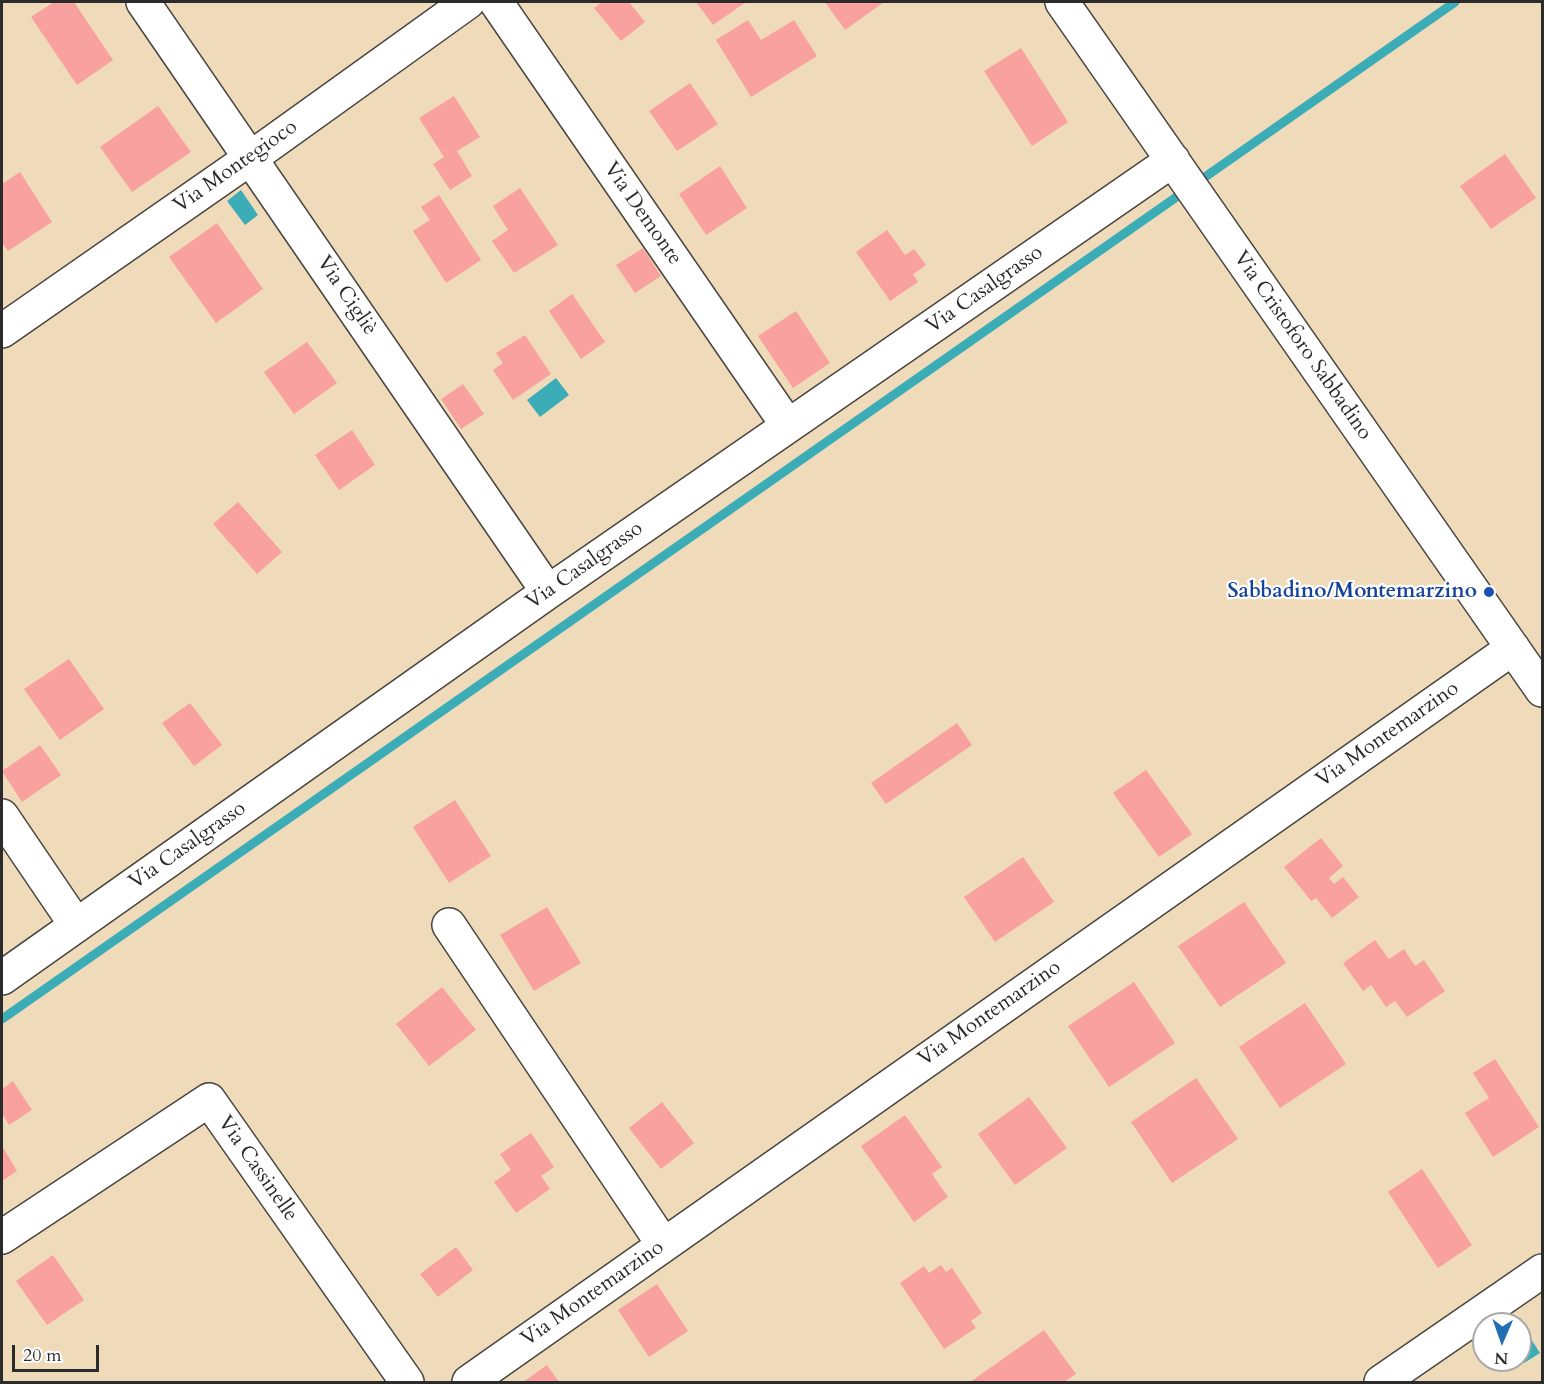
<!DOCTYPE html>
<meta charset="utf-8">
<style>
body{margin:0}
#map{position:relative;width:1544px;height:1384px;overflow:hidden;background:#efdbb9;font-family:Cardo,serif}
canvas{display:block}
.frame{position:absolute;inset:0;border:3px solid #2b2b2b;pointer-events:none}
.north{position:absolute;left:1472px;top:1312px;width:60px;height:60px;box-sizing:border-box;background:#fff;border:2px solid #aaa;border-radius:50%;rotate:182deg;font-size:16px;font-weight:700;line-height:24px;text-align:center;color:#2b2b2b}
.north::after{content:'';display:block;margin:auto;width:21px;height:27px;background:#1f6fb2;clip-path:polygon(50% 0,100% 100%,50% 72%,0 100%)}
.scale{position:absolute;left:12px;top:1345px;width:87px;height:27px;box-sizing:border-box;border:3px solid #2b2b2b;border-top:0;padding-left:8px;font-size:18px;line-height:21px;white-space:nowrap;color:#2b2b2b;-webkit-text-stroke:4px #fff;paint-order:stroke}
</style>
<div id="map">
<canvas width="1544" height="1384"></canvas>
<div class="frame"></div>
<div class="north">N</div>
<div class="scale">20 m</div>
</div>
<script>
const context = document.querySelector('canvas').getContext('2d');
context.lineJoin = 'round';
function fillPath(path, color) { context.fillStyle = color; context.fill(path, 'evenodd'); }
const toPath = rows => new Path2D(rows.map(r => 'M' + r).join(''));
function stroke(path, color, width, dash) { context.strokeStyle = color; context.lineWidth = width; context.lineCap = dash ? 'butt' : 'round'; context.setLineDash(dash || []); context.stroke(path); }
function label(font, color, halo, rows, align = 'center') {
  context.font = font + ' Cardo,serif'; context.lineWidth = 4.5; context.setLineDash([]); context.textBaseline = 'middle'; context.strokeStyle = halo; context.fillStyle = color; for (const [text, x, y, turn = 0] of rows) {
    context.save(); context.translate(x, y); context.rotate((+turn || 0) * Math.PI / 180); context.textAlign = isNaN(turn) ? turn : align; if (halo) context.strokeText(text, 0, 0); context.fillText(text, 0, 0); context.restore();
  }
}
fillPath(toPath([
 [241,190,258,215,245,225,227,201],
 [556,378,569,395,540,417,527,400],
 [1522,1325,1540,1353,1524,1363,1520,1356,1520,1326]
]), '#3cacb7');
stroke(toPath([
 [2,1019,1455,2]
]), '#3cacb7', 9);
fillPath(toPath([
 [54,2,74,2,113,60,77,85,31,17],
 [602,2,629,2,645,22,621,41,594,8],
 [696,2,746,2,713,25],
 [825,2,884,2,845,30],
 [748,20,761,40,794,20,817,56,751,97,716,40],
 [1021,48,1068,122,1032,146,984,71],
 [690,83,718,124,677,151,649,111],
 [454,96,480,137,457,151,472,176,450,190,433,164,444,157,419,118],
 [158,106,191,152,132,192,100,147],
 [1505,154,1536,198,1491,229,1460,186],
 [720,166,747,208,706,235,679,194],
 [20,172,52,222,8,251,2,242,2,184],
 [520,188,558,245,514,273,492,241,508,230,493,206],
 [439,195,481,260,446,283,413,231,430,220,421,207],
 [217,223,263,289,216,323,169,257],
 [887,230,905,255,914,249,926,265,913,274,918,282,890,301,856,252],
 [643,248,661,276,635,293,616,265],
 [572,294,605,342,581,359,549,311],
 [796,311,830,363,793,388,758,336],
 [525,335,551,374,513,400,493,370,503,363,496,353],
 [307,342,337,383,294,414,264,372],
 [463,384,484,414,461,429,441,399],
 [352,430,375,465,339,490,315,455],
 [238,502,282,552,257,574,213,524],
 [69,659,104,709,60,740,24,689],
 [190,703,222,745,194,766,162,723],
 [957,723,972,745,886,804,871,783],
 [40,745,61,775,22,802,2,771],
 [1146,770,1192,834,1159,857,1113,793],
 [455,800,491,856,449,883,413,827],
 [1321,838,1343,866,1329,878,1334,884,1343,877,1359,897,1332,918,1316,898,1311,901,1284,867],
 [1023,857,1054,902,995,942,964,897],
 [1244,902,1286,963,1220,1007,1178,946],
 [547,907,581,963,534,991,500,935],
 [1375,940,1389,959,1404,949,1415,966,1424,960,1445,991,1407,1017,1395,1001,1386,1007,1371,985,1363,991,1343,963],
 [1134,982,1175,1043,1109,1087,1068,1026],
 [442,987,476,1030,429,1066,396,1024],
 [1305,1003,1346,1064,1280,1108,1239,1047],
 [1495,1059,1539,1127,1493,1157,1465,1113,1489,1098,1473,1073],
 [1196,1078,1238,1139,1172,1183,1131,1122],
 [13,1081,32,1110,9,1125,2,1113,2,1089],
 [1029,1097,1067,1148,1015,1185,978,1134],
 [662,1102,694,1143,661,1169,629,1128],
 [905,1115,942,1167,932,1174,948,1197,914,1222,861,1146],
 [531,1133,554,1167,541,1176,550,1189,516,1213,494,1182,511,1170,500,1154],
 [2,1146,17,1171,2,1181],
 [1422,1169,1472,1245,1438,1268,1388,1192],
 [456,1247,473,1270,438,1297,420,1274],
 [53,1255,84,1300,47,1325,16,1281],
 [941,1265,946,1272,952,1268,982,1313,971,1321,976,1328,944,1349,900,1283,924,1266,929,1273],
 [657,1284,688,1331,649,1357,618,1310],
 [1044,1330,1076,1374,1064,1382,970,1382],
 [547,1365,559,1382,523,1382]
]), '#f9a19e');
const minor = toPath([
 [143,2,548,592],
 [496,2,788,426],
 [1062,2,1542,690],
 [2,331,252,157,468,2],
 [2,816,76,925],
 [449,925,663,1244],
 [2,978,548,592,1173,160],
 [2,1237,209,1100,407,1382],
 [469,1382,1513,648],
 [1381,1382,1542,1271]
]);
stroke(minor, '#484540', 36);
stroke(minor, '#fff', 33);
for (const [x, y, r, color] of [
 [1489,592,6,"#1a4fb4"]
]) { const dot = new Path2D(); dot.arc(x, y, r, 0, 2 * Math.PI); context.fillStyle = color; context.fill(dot); stroke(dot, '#fff', 2); }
label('21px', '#2b2b2b', '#fff', [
 ["Via Montegioco",236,167,-35],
 ["Via Demonte",642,214,55],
 ["Via Casalgrasso",985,290,-35],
 ["Via Cigliè",346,296,56],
 ["Via Cristoforo Sabbadino",1302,346,55],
 ["Via Casalgrasso",585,566,-35],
 ["Via Montemarzino",1388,735,-35],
 ["Via Casalgrasso",188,846,-35],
 ["Via Montemarzino",990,1014,-35],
 ["Via Cassinelle",257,1169,55],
 ["Via Montemarzino",593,1294,-35]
]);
label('bold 21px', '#164399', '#fff', [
 ["Sabbadino/Montemarzino",1477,592]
], 'right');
</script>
